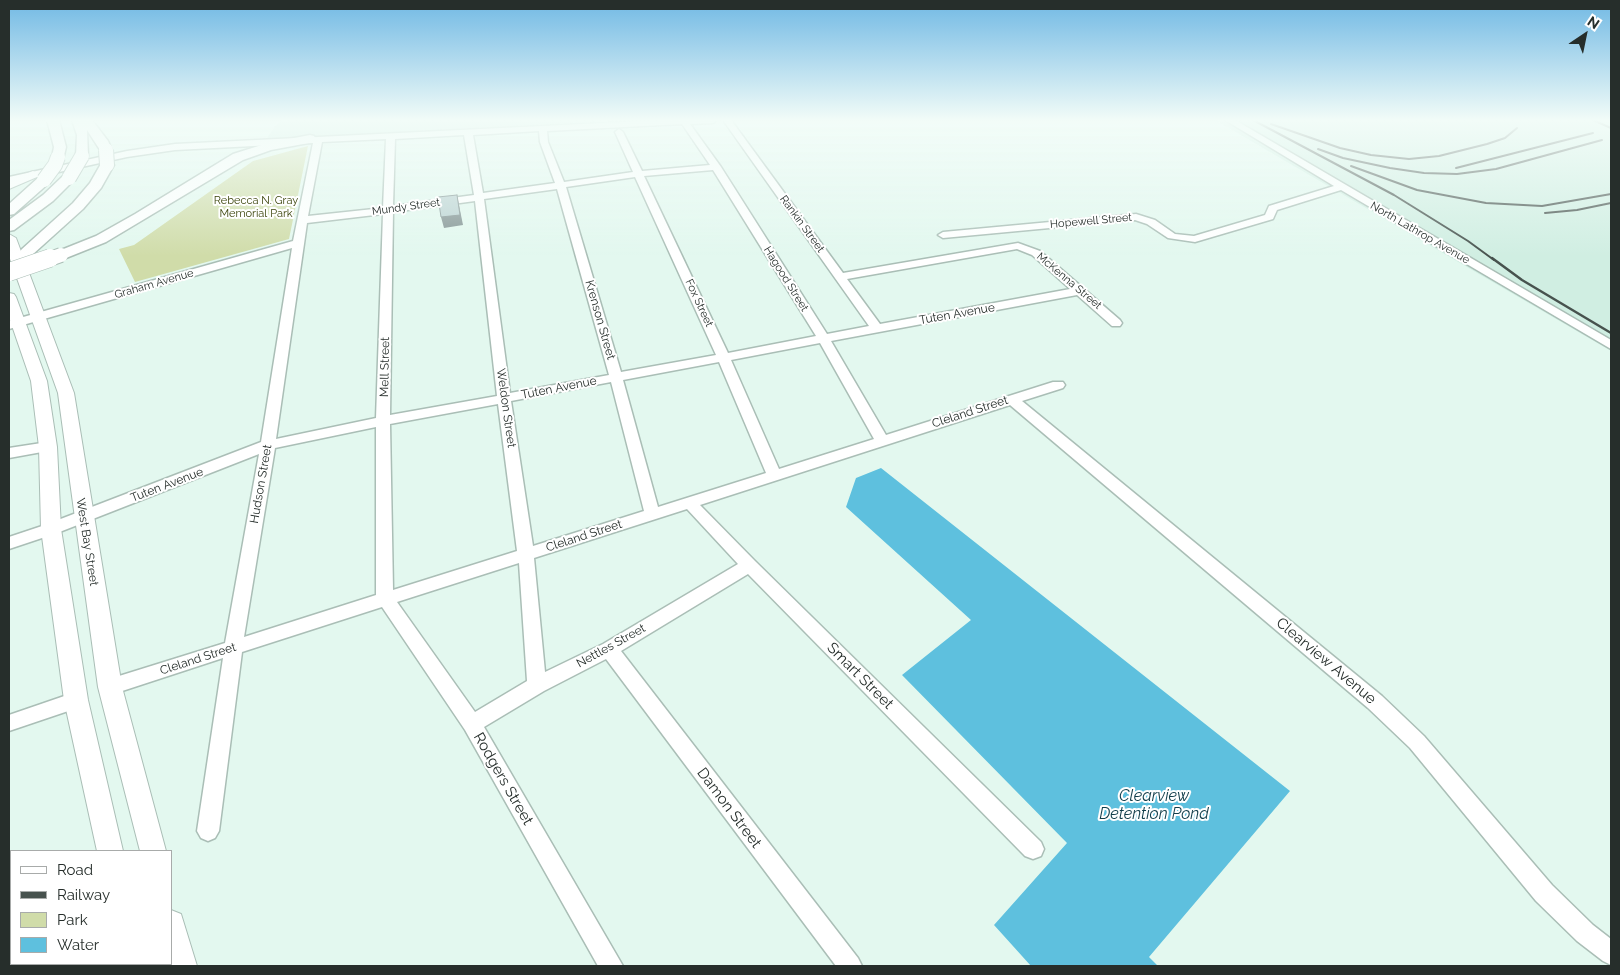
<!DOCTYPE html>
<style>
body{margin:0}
#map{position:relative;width:1620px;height:975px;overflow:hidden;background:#e3f8ef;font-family:Raleway,sans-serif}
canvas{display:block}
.frame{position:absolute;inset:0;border:10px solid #262e2b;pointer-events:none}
.legend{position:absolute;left:10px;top:850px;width:162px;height:115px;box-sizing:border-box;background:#fff;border:1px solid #a8abaa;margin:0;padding:6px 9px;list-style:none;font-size:15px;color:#262e2b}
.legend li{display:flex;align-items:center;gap:10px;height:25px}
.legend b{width:25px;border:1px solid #a8abaa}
.north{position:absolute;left:1560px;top:10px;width:50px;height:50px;-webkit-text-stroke:4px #fff;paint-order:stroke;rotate:34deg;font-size:14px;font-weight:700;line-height:20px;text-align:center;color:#262e2b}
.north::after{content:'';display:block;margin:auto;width:18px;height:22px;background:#262e2b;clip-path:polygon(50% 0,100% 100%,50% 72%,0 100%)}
</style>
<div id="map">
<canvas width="1620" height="975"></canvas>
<div class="frame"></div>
<ul class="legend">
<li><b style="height:6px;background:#fff"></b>Road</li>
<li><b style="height:6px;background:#47524e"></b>Railway</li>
<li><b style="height:14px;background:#d0dca9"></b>Park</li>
<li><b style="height:14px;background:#5ec0de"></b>Water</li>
</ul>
<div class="north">N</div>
</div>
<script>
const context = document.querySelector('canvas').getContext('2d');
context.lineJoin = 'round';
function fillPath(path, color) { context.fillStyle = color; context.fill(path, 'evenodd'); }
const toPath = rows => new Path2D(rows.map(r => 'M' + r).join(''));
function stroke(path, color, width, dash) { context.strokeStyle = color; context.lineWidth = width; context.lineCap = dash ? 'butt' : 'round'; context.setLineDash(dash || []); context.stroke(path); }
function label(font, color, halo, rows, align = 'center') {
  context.font = font + ' Raleway,sans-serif'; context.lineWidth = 4; context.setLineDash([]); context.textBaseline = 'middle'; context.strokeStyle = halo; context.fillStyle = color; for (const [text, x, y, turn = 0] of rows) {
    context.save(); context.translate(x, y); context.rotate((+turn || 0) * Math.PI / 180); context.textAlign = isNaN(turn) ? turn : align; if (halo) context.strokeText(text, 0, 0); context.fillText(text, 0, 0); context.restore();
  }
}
fillPath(toPath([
 [280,120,628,120,266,139],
 [1215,120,1611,120,1611,351]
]), '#d0eee2');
fillPath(toPath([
 [308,146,289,239,135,282,119,249,134,245,253,161]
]), '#d0dca9');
fillPath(toPath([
 [881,468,1290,791,1149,957,1158,966,1031,966,994,925,1067,843,902,675,971,620,846,507,856,478]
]), '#5ec0de');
const minor = toPath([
 [664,120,717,120,713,123,690,124,721,167,827,334,869,326,723,120,731,120,843,273,1018,243,1040,251,1120,320,1122,323,1120,326,1112,326,1077,295,831,341,886,435,1053,382,1063,382,1065,385,1063,388,1022,401,1382,696,1424,736,1552,885,1593,925,1611,939,1611,965,1603,961,1577,941,1536,901,1410,748,1368,708,1010,405,700,505,755,561,1041,842,1044,849,1041,856,1033,859,1025,856,748,574,621,651,858,958,862,966,836,966,606,659,544,691,484,727,623,966,598,966,465,730,382,607,242,652,219,831,215,838,208,841,201,838,197,831,223,658,110,695,103,693,101,687,103,681,225,643,259,454,57,533,9,549,9,537,45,525,261,442,292,248,9,329,9,321,293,241,313,143,175,150,127,157,9,183,9,177,127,151,175,144,664,120],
 [682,124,710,165,642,171,623,132,619,129,615,132,633,172,564,182,548,142,547,131,682,124],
 [539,131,540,142,555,183,483,193,473,135,539,131],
 [464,135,474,195,393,206,395,139,464,135],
 [386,139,383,208,308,216,322,142,386,139],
 [713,170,816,336,728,353,644,176,713,170],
 [635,177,716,355,621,372,566,187,635,177],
 [557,189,609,375,510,393,484,199,557,189],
 [475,201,497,396,390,415,393,212,475,201],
 [383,214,376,418,276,439,307,223,383,214],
 [1017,249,1032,255,1070,289,880,324,847,279,1017,249],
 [820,343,874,439,779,469,731,360,820,343],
 [719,362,766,473,658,507,623,380,719,362],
 [611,382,644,511,533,546,511,401,611,382],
 [498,404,517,551,393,590,390,424,498,404],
 [376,427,376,595,244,637,275,448,376,427],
 [687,509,738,564,603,644,545,672,534,558,687,509],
 [519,563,527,681,475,712,397,602,519,563],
 [1225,120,1235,120,1611,340,1611,349,1341,190,1277,210,1273,219,1195,242,1168,238,1147,224,1135,220,943,238,938,235,943,232,1136,214,1155,220,1175,234,1194,236,1265,215,1269,206,1334,186,1225,120],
 [48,442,53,444,55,447,53,450,9,458,9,448,48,442],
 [76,692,83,694,85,700,83,706,9,731,9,715,76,692],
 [90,964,117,964,116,966,89,966,90,964]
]);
const major = toPath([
 [33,171,37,173,39,175,37,177,9,189,9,181,33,171],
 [9,234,16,238,74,393,122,687,166,851,140,851,98,687,58,393,9,256,9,234],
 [9,293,14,294,16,297,47,381,57,447,61,529,88,700,123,851,97,851,64,700,41,529,39,447,31,381,9,317,9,293],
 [171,910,181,914,197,966,167,966,167,964,171,964,171,910],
 [120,964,150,964,151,966,121,966,120,964]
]);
const highway = toPath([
 [47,120,59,120,66,147,63,160,53,160,52,157,54,147,47,120],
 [72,120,92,120,108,141,112,150,110,153,102,153,87,130,88,156,87,159,77,159,76,156,77,135,72,120],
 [310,135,314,136,316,139,314,142,271,150,243,160,106,242,61,260,56,258,53,255,56,252,96,236,135,214,233,154,268,143,310,135],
 [107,161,114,165,101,188,83,209,32,255,23,268,11,268,9,265,22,249,73,203,90,183,102,162,107,161],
 [69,174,76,178,53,201,14,230,9,231,9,220,43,195,64,175,69,174],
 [44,176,49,177,51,180,49,183,14,214,9,215,9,204,39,177,44,176]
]);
stroke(minor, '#aabeb6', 3);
stroke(major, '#aabeb6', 2);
stroke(highway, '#aabeb6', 3);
fillPath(minor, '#fff');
fillPath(major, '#fff');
fillPath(highway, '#fff');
stroke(toPath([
 [1253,120,1394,195,1468,241,1494,260],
 [1593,120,1611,128],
 [1271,124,1340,148,1371,155,1409,159,1439,156,1487,144,1505,138,1517,128],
 [1318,149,1343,158,1390,168,1424,173,1457,174,1496,169,1602,140],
 [1351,166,1417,190,1486,203,1542,206,1611,194],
 [1456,168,1593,133],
 [1545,213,1577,210,1611,203]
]), '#47524e', 2);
stroke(toPath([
 [1492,258,1522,280,1611,333]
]), '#47524e', 2.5);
const highwayBridgeFar1 = toPath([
 [106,150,107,165],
 [69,178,82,156],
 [44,180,55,165,58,157],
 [47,260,61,255]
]);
const highwayBridge = toPath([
 [9,272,50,258]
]);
stroke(highwayBridgeFar1, '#aabeb6', 16, []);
stroke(highwayBridge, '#aabeb6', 19, []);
stroke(highwayBridgeFar1, '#fff', 14);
stroke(highwayBridge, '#fff', 18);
fillPath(toPath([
 [457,195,463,225,444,228,441,217]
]), '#839393');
const building = toPath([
 [457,195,460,215,441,217,438,197,457,195]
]);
fillPath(building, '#bbd2d2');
stroke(building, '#839393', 1);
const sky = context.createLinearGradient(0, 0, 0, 256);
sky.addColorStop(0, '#71b9e4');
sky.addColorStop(0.47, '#f2fcf8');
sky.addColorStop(1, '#f2fcf800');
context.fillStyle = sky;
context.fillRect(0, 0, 1620, 256);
label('11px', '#394208', '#fff', [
 ["Rebecca N. Gray",256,201],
 ["Memorial Park",256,214]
]);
label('11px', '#262e2b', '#fff', [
 ["Mundy Street",406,207,-8],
 ["Hopewell Street",1091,221,-5],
 ["Rankin Street",802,224,54],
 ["North Lathrop Avenue",1420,233,30],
 ["Hagood Street",786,279,58],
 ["McKenna Street",1069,281,40],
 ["Graham Avenue",154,284,-16],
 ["Fox Street",699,303,65]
]);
label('12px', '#262e2b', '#fff', [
 ["Tuten Avenue",957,314,-10],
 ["Krenson Street",600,320,74],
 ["Mell Street",385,367,-89],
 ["Tuten Avenue",559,388,-11],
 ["Weldon Street",506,408,82],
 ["Cleland Street",970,412,-18],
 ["Hudson Street",261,484,-80],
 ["Tuten Avenue",167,485,-21],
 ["Cleland Street",584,536,-18],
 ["West Bay Street",87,542,81],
 ["Nettles Street",611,646,-29],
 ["Cleland Street",198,659,-18]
]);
label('15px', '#262e2b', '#fff', [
 ["Clearview Avenue",1326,661,40],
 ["Smart Street",860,676,45],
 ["Rodgers Street",503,779,60],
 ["Damon Street",729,808,53]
]);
label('italic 16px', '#103d4a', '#fff', [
 ["Clearview",1154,796],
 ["Detention Pond",1154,814]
]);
</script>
